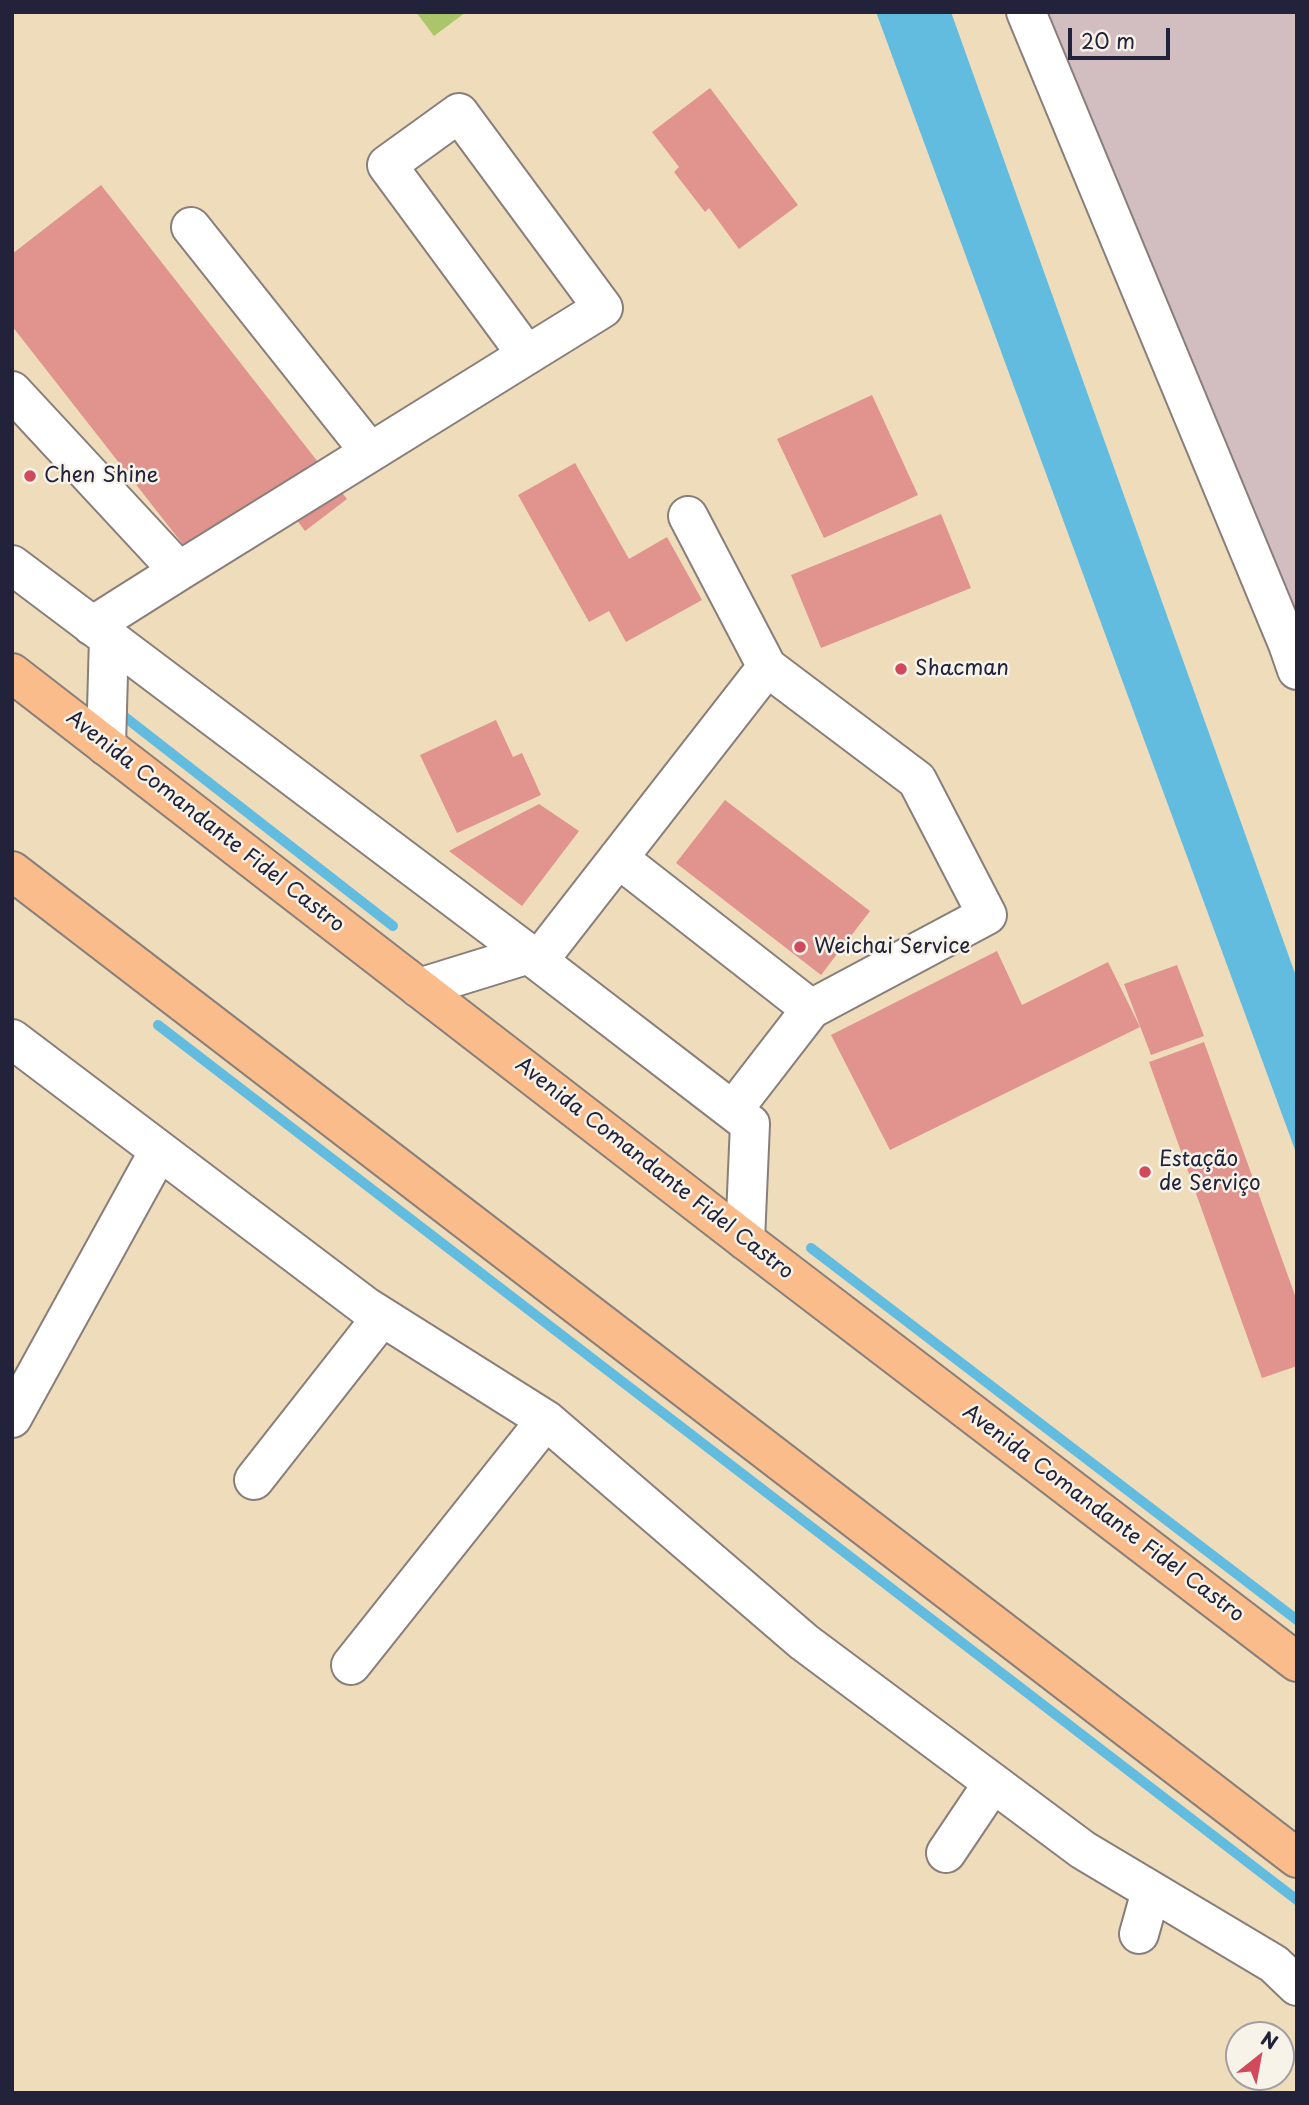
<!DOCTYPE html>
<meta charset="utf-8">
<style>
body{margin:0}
#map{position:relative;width:1309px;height:2105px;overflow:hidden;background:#efdcbb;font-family:"Playpen Sans",sans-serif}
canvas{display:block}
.frame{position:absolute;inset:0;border:14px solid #22223b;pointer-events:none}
.north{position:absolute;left:1225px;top:2021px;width:70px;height:70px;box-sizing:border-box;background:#f7f3e8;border:2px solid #a29fa3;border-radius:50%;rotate:31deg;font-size:19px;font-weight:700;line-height:28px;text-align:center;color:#22223b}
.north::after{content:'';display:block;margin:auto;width:24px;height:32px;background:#d1495b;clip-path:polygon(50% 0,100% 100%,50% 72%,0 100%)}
.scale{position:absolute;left:1068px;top:28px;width:102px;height:32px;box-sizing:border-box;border:4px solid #22223b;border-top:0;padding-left:9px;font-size:21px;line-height:24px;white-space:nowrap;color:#22223b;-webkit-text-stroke:5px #f7f3e8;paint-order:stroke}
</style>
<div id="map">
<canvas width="1309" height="2105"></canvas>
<div class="frame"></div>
<div class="north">N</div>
<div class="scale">20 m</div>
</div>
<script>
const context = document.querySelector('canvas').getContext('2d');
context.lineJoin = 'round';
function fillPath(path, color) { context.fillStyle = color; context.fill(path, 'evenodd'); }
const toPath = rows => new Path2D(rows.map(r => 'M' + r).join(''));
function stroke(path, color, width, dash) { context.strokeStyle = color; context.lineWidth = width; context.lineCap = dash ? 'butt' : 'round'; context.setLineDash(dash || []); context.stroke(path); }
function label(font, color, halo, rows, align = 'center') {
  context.font = font + ' "Playpen Sans",sans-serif'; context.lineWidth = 5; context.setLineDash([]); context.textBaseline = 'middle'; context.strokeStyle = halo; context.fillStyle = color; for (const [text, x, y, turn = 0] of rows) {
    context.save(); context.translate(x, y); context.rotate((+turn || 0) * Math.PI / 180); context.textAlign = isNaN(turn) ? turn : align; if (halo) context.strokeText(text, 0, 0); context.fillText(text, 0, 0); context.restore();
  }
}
fillPath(toPath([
 [1038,12,1297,12,1297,635]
]), '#d2bec1');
fillPath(toPath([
 [416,12,466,12,434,36]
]), '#abc56b');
fillPath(toPath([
 [876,12,951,12,1297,979,1297,1155]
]), '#62bcdf');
stroke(toPath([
 [121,714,393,926],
 [158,1025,1297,1900],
 [811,1248,1297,1620]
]), '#62bcdf', 10);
fillPath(toPath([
 [710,88,798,205,739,249,709,208,705,212,674,172,679,167,652,132],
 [101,185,347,499,305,531,282,500,199,565,12,326,12,254],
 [872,395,918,495,824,538,777,439],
 [575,463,629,559,667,537,702,600,626,642,609,611,589,622,518,495],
 [941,514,971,588,821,648,791,575],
 [496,720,513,757,522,753,541,795,457,833,420,755],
 [725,800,870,911,821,975,676,863],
 [539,804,579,831,522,906,449,851],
 [997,951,1022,1005,1108,962,1140,1027,890,1150,831,1035],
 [1177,965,1204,1036,1151,1055,1124,984],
 [1204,1042,1297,1301,1297,1366,1262,1378,1149,1062]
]), '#e1938e');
const minor = toPath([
 [1026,12,1288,644,1297,670],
 [191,227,370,452],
 [12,391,179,571],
 [688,516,767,667,917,780,987,915,811,1009,733,1110],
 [12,565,538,961,750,1124,745,1240],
 [92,626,179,571,527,355,603,308,459,113,387,165,527,355],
 [106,746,109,637],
 [618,858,811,1009],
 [538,961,767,667],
 [419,988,529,954],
 [12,1039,365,1306,546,1420,804,1642,1083,1850,1274,1964,1297,1986],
 [12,1418,159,1151],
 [254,1480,382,1317],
 [351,1665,546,1420],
 [946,1853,993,1783],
 [1139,1934,1151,1891]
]);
const highway = toPath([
 [12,673,745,1240,1297,1662],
 [12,871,1297,1858]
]);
stroke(minor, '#887f7b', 42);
stroke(highway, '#887f7b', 42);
stroke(minor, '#fff', 38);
stroke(highway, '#fabc8b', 38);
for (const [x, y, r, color] of [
 [30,476,7,"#d1495b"],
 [901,669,7,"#d1495b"],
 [800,947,7,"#d1495b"],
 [1145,1172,7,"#d1495b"]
]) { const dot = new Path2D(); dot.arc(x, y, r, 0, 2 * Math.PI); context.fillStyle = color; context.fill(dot); stroke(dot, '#f7f3e8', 2.5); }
label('21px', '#22223b', '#f7f3e8', [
 ["Chen Shine",44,476],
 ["Shacman",915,669],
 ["Weichai Service",814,947],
 ["Estação",1159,1160],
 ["de Serviço",1159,1184]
], 'left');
label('21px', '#22223b', '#f7f3e8', [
 ["Avenida Comandante Fidel Castro",205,822,38],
 ["Avenida Comandante Fidel Castro",654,1169,38],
 ["Avenida Comandante Fidel Castro",1103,1514,37]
]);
</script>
